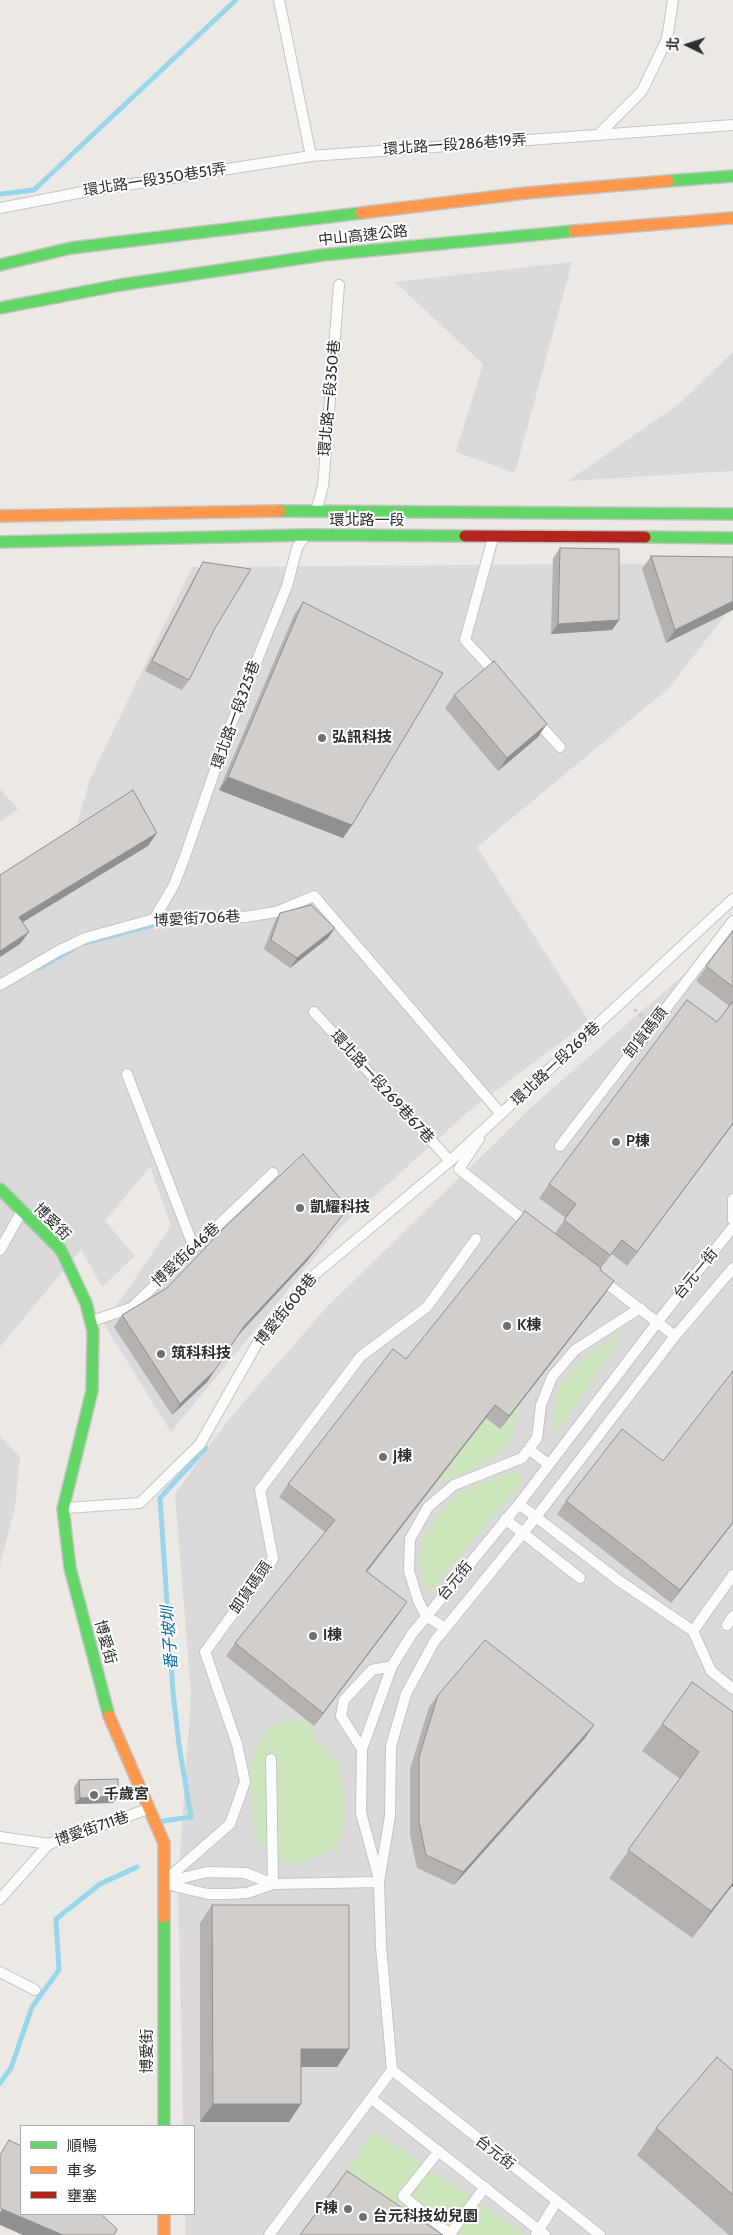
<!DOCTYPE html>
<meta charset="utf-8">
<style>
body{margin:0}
#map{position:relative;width:733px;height:2235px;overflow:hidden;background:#ece8e4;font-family:Cabin,"Noto Sans TC",sans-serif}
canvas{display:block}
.legend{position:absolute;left:20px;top:2125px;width:175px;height:90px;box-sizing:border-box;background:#fff;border:1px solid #ababab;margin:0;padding:6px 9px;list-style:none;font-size:15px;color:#2e2e2e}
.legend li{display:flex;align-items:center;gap:10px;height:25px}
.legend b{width:25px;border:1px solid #ababab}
.north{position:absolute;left:663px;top:20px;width:50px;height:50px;-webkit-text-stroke:4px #fff;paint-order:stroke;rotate:274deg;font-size:14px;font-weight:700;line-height:20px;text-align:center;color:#2e2e2e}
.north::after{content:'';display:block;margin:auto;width:18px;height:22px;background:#2e2e2e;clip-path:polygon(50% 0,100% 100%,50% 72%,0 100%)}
</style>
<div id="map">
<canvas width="733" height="2235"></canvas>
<ul class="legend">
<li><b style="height:6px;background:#63d668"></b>順暢</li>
<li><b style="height:6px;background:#ff974d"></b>車多</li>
<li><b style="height:6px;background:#b3261e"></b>壅塞</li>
</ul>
<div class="north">北</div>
</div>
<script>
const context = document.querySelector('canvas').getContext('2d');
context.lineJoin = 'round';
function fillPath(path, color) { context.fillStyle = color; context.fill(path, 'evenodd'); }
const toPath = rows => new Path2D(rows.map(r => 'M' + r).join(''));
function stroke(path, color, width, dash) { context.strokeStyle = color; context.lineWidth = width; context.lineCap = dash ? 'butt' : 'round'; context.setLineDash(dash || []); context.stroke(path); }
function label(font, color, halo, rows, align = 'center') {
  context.font = font + ' Cabin,"Noto Sans TC",sans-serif'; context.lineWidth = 4; context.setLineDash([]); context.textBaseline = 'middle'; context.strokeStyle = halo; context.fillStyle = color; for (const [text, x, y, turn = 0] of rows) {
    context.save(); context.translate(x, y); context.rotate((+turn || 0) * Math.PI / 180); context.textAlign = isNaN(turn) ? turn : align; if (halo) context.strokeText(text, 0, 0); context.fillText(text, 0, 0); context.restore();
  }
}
fillPath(toPath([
 [572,262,515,473,456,452,483,364,395,282],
 [733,352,733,471,568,481,680,403],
 [733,563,733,605,669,688,477,847,589,1021,469,1111,337,1230,171,1432,104,1324,171,1226,150,1167,105,1221,135,1256,102,1287,81,1249,0,1347,0,879,74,835,90,779,192,567],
 [0,789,18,809,0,822],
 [733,932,733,2235,185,2235,185,2214,194,2214,194,2126,183,2126,178,1885,191,1694,175,1494,228,1420,327,1307,538,1101],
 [0,1436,20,1457,15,1507,0,1565]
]), '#dcd9db');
fillPath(toPath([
 [623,1332,555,1436,553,1417,560,1386,585,1356],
 [521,1401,511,1438,500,1452,481,1466,436,1483,486,1418],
 [516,1471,525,1479,433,1588,424,1586,419,1564,422,1538,452,1498,473,1487],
 [298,1720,309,1722,318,1742,330,1752,342,1776,346,1811,342,1837,330,1852,291,1865,273,1854,260,1842,254,1829,251,1777,253,1757,259,1741,271,1727,279,1723],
 [373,2131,527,2235,414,2235,338,2183]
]), '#cee6be');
stroke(toPath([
 [0,194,34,190,236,0],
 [85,943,156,924,172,924],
 [39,968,73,949],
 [163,1821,191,1817,179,1745,173,1692,160,1498,206,1448],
 [0,2083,11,2068,32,2007,59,1970,56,1919,100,1884,137,1867]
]), '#99d6ec', 5);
const lane = toPath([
 [279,0,311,156],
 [599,134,642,91,667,39,673,0],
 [0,208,88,191,311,156,733,125],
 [317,508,323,486,339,285],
 [493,538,465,640,497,675],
 [534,718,560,747],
 [154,919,174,885,184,859,230,727,287,586,297,548,303,539],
 [0,985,58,951,85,938,107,932,154,919,244,917,276,912,314,896,501,1114],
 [314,1012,450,1161],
 [127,1074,194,1248],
 [479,1139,459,1169,530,1225],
 [560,1146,733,921],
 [733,1199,733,1220],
 [0,1250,21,1213],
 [601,1279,675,1336],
 [92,1321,131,1308,273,1173],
 [529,1449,549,1465],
 [519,1504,618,1580,693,1631,711,1671,733,1689],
 [66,1508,140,1503,200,1444,262,1335,313,1276,450,1161,733,899],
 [505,1519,580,1578],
 [727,1625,733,1616],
 [445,1628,426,1616,418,1600,409,1571,410,1539,428,1507,454,1485,522,1458,537,1438,541,1405,552,1377,575,1350,640,1308],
 [693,1631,733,1575],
 [362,1749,341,1716,344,1700,372,1670,392,1666],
 [271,1759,273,1884],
 [0,1837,49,1844],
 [168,1878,230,1824,245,1782,237,1744,205,1652,273,1559,260,1490,361,1356,427,1307,476,1239],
 [379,1879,361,1813,362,1749,392,1666,412,1634,519,1504,663,1315,733,1227],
 [166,1882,207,1872,246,1873,273,1884],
 [166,1884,208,1894,229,1894,247,1893,273,1884,379,1882],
 [0,1899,49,1844,148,1809],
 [0,1972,35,1990],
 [392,2070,600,2235],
 [372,2099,545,2235],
 [439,2151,403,2196,450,2234,485,2187],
 [269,2235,392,2070,381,1946,379,1882,390,1816,391,1746,406,1694,434,1642,536,1517,675,1336,733,1268],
 [536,2235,557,2201]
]);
const fast = toPath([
 [668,181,733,176],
 [0,265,71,248,361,213],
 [0,308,120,285,323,255,574,231],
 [280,511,733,514],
 [645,537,733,538],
 [0,542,306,535,465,536],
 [0,1189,61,1250,86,1303,93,1331,92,1391,63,1509,70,1568,109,1716],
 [164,1917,164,2126]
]);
const slow = toPath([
 [361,213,526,193,668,181],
 [574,231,733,218],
 [0,516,280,511],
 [109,1716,164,1843,164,1917],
 [164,2214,164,2235]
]);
const jam = toPath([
 [465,536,645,537]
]);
stroke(lane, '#c5c4c5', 12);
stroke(fast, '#c5c4c5', 14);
stroke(slow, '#c5c4c5', 14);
stroke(jam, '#c5c4c5', 14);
stroke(toPath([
 [634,1009,644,1019]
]), '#c9c9c8', 3, [4, 2.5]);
stroke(lane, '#fcfcfb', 10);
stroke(fast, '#63d668', 11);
stroke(slow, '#ff974d', 11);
stroke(jam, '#b3261e', 11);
fillPath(toPath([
 [560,548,619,620,612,630,551,634,553,558],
 [651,556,733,557,666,643,642,569],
 [203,562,189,680,182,690,145,671,197,572],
 [303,602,352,825,343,838,219,790,294,615],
 [454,695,538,737,498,771,445,708],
 [280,913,328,938,290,968,264,949,274,923],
 [733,931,733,1124,627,1266,612,1254,600,1269,605,1294,500,1429,486,1418,367,1572,398,1615,314,1726,226,1656,235,1643,325,1532,279,1497,288,1484,406,1359,555,1233,566,1218,539,1198,549,1184,717,1022,729,1006,696,981],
 [348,1208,340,1219,307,1261,238,1336,207,1382,172,1415,114,1327,122,1315],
 [663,1461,733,1523,671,1603,557,1514,566,1501],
 [438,1695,585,1738,454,1885,417,1868,410,1835,410,1769,429,1707],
 [733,1712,733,1887,731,1887,692,1938,609,1878,680,1779,642,1751,662,1724],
 [79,1780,118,1796,113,1803,75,1804,74,1787],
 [212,1905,349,2049,337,2067,301,2067,289,2122,200,2122,200,1923],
 [733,2071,733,2235,729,2235,637,2155,656,2128]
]), '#b4b1af');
fillPath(toPath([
 [733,601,733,610,666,643,675,630],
 [619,620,612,630,551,634,558,624],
 [547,724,538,737,498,771,507,758],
 [228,777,352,825,343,838,219,790],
 [157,833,148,846,10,930,19,917],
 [335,928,328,938,290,968,297,958],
 [29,932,20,944,0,957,0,951],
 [733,1123,733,1124,627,1266,637,1252],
 [348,1208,340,1219,307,1261,236,1337,244,1326],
 [614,1281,605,1294,500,1429,509,1416],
 [215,1370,207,1382,172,1415,180,1404],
 [495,1405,486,1418,357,1584,366,1571],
 [733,1522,733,1523,671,1603,680,1590],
 [407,1602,398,1615,314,1726,323,1713],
 [594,1725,585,1738,454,1885,463,1872],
 [118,1796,113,1803,75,1804,80,1798],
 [733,1883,733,1887,731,1887,692,1938,711,1911],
 [301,2049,349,2049,337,2067,289,2067],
 [213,2104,301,2104,289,2122,200,2122],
 [2,2209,63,2235,23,2235,0,2225,0,2212]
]), '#92908e');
const building = toPath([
 [560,548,619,549,619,620,558,624,560,548],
 [651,556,733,557,733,601,675,630,651,556],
 [203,562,251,569,215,628,189,680,152,661,203,562],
 [303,602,443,673,352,825,228,777,303,602],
 [494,661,547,724,507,758,454,695,494,661],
 [133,790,157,833,19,917,29,932,0,951,0,875,133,790],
 [311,905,335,928,297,958,271,940,280,913,311,905],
 [733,931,733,987,706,966,733,931],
 [687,1000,717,1022,733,1001,733,1123,637,1252,622,1240,610,1255,564,1220,576,1204,549,1184,687,1000],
 [303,1154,348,1208,315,1250,244,1326,215,1370,180,1404,122,1315,167,1288,225,1227,303,1154],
 [525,1211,601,1268,600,1270,614,1281,509,1416,495,1405,366,1571,407,1602,323,1713,235,1643,335,1520,288,1484,393,1349,406,1359,525,1211],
 [733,1371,733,1522,680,1590,566,1501,622,1429,663,1461,733,1371],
 [485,1640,594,1725,463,1872,426,1855,419,1822,419,1757,438,1695,485,1640],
 [692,1682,733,1712,733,1883,711,1911,628,1850,699,1752,662,1724,692,1682],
 [118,1779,118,1796,80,1798,79,1780,118,1779],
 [212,1905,349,1905,349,2049,301,2049,301,2104,213,2104,212,1905],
 [717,2057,733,2071,733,2195,656,2128,717,2057],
 [9,2140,21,2146,21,2214,101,2214,117,2229,114,2235,63,2235,0,2208,0,2155,9,2140],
 [347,2171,443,2235,300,2235,347,2171]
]);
fillPath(building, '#d1cecb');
stroke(building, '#92908e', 1);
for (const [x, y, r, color] of [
 [322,738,5,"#706f6e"],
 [616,1142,5,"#706f6e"],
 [300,1208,5,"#706f6e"],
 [507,1326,5,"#706f6e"],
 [161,1354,5,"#706f6e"],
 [383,1457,5,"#706f6e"],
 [313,1636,5,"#706f6e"],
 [94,1795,5,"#706f6e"],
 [348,2209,5,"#706f6e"],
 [363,2217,5,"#706f6e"]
]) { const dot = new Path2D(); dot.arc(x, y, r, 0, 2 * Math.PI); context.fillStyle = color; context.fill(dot); stroke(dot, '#fff', 2); }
label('15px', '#2e2e2e', '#fff', [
 ["環北路一段286巷19弄",455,145,-4],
 ["環北路一段350巷51弄",155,180,-9],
 ["中山高速公路",363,236,-6],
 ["環北路一段350巷",330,398,-85],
 ["環北路一段",367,521],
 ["環北路一段325巷",236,715,-70],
 ["博愛街706巷",197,919,-3],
 ["卸貨碼頭",646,1033,-52],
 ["環北路一段269巷",556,1064,-43],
 ["環北路一段269巷67巷",382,1087,48],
 ["博愛街",52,1222,45],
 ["博愛街646巷",186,1255,-43],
 ["台元一街",696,1274,-51],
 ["博愛街608巷",286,1310,-51],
 ["台元街",455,1581,-51],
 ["卸貨碼頭",251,1588,-55],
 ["博愛街",105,1642,75],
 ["博愛街711巷",92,1829,-19],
 ["博愛街",148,2051,-90],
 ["台元街",495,2153,38]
]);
label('bold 15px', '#2e2e2e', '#fff', [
 ["弘訊科技",332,738],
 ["P棟",626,1142],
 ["凱耀科技",310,1208],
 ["K棟",517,1326],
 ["筑科科技",171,1354],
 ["J棟",393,1457],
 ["I棟",323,1636],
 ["千歲宮",104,1795],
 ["F棟",338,2209,"right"],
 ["台元科技幼兒園",373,2217]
], 'left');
label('italic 16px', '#0d6fa3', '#fff', [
 ["番子坡圳",170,1638,-94]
]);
</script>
